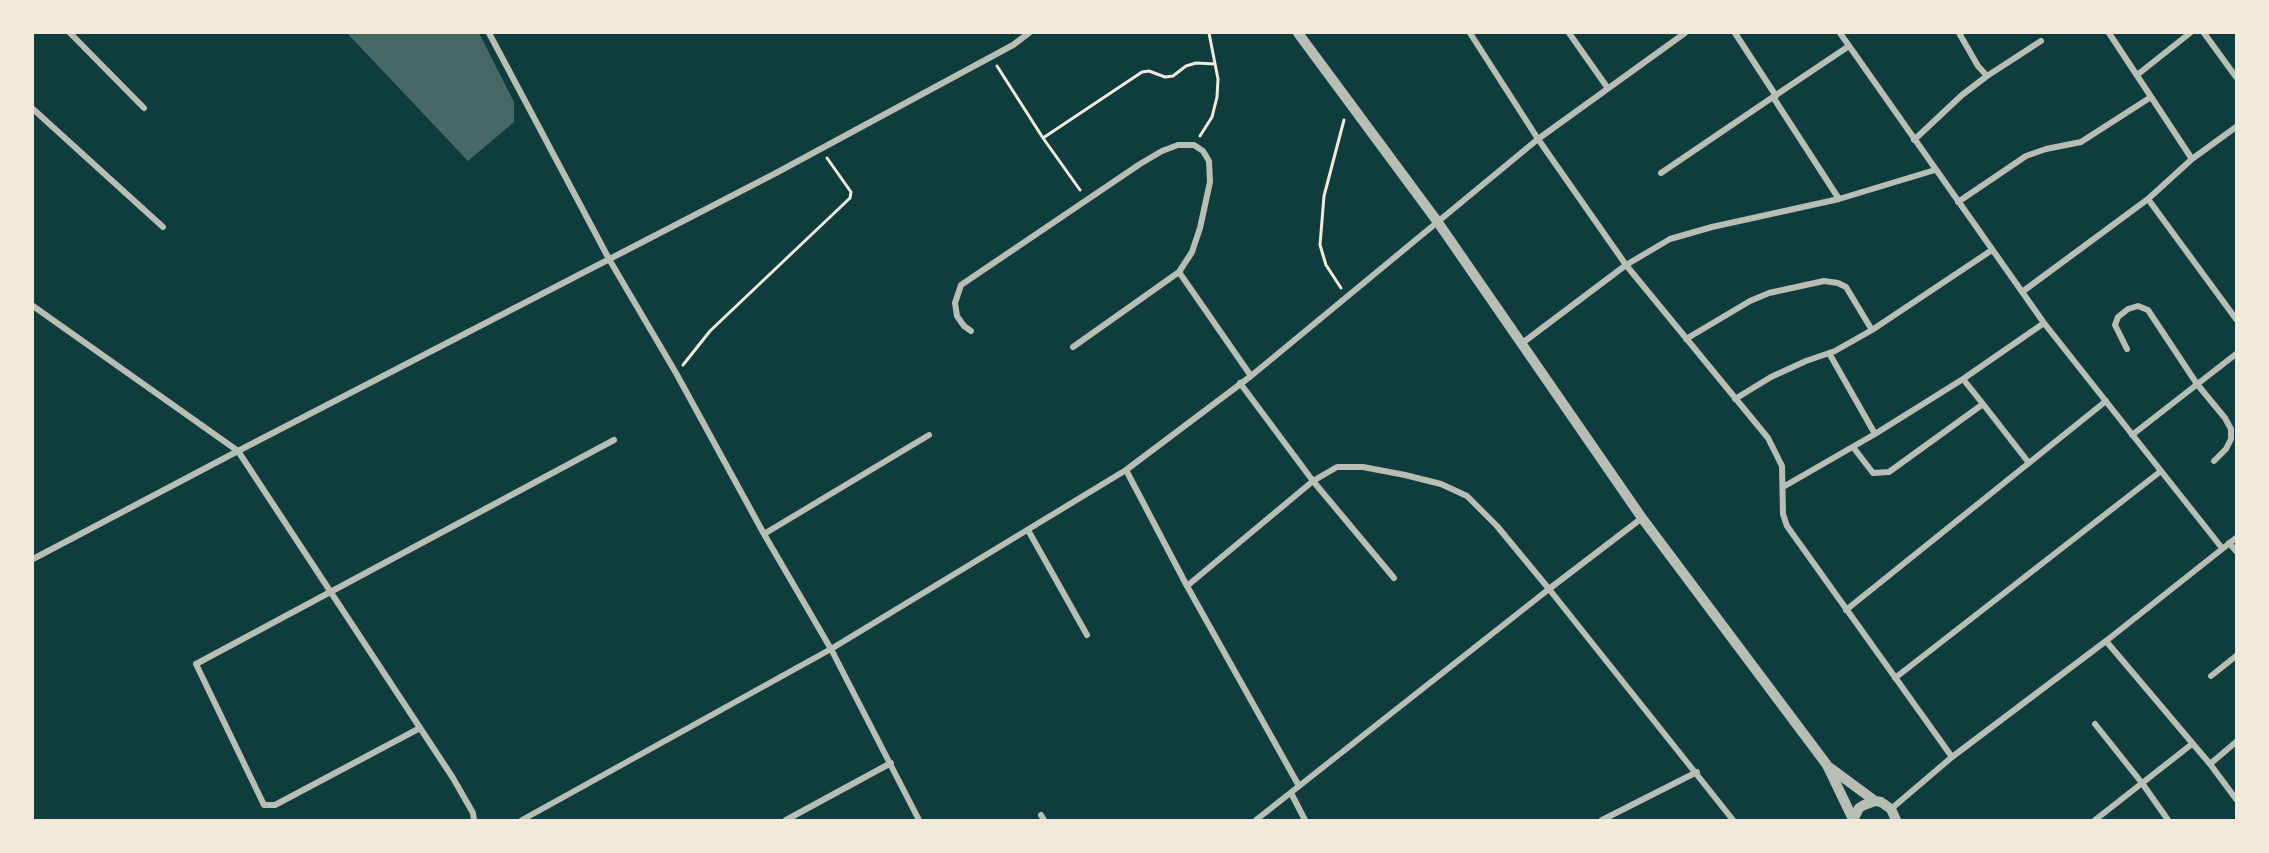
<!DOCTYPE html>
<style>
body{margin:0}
#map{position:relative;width:2269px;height:853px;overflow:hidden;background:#0f3d3e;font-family:Figtree,sans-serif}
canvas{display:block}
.frame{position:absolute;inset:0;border:34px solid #f1e9da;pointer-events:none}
</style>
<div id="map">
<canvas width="2269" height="853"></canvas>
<div class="frame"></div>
</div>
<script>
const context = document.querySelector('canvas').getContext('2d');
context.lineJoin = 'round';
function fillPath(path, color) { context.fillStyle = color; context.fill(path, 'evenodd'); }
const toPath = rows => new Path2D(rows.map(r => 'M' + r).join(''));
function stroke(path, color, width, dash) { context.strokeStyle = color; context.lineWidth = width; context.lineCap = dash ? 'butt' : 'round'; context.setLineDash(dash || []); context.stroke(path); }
fillPath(toPath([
 [347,33,479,33,514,102,514,122,468,161]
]), '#486865');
stroke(toPath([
 [997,66,1043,138,1080,190],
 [1200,136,1212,117,1217,97,1218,79,1209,33],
 [1043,138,1142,72,1149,71,1165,77,1173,76,1186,66,1196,63,1215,64],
 [1341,288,1326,265,1320,245,1324,196,1344,120],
 [683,365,710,331,850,198,851,192,827,158]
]), '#f1e9da', 3);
stroke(toPath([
 [70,33,144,108],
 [489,33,609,259,676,373,764,534,831,649,919,820],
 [1470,33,1538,139,1626,265,1768,438,1782,466,1783,514,1787,526,1952,757],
 [1569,33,1607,87],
 [1735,33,1776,96],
 [1840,33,2044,323,2222,548],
 [2109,33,2192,159],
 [2204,33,2236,77],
 [2137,75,2190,33],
 [1987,76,2041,41],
 [1773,97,1849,46],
 [33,109,163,227],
 [1914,140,1962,95,1987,76,1978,66,1959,33],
 [1661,173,1773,97,1839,199],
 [2148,199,2236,319],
 [1958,202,2026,156,2046,149,2081,142,2151,97],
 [2022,292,2148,199,2192,159,2236,127],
 [33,306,238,451,453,778,473,813,474,820],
 [971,331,964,326,957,316,955,303,961,285,1140,164,1162,151,1178,145,1194,145,1203,151,1209,161,1210,182,1200,228,1192,252,1179,272,1251,376],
 [1686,339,1750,301,1769,293,1824,281,1838,283,1846,287,1872,330],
 [1521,344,1626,265,1670,239,1712,227,1839,199,1935,170],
 [1073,347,1179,272],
 [2127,349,2115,325,2118,317,2128,309,2138,306,2148,310,2197,384,2225,418,2231,429,2231,439,2226,449,2214,461],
 [1829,353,1875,434],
 [1240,383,1313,481,1394,578],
 [1735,399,1771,377,1806,361,1835,351,1872,330,1992,250],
 [1983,404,2029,463],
 [2132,435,2236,354],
 [1853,447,1873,473,1889,472,1983,404,1963,379],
 [1126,470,1187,586,1299,786],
 [1783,487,1875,434,1963,379,2044,323],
 [1028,530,1087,635],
 [764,534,929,435],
 [2229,543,2236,551],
 [33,559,238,451,776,173,1013,45,1029,33],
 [1187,586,1313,481,1337,467,1363,467,1405,475,1441,484,1467,496,1497,526,1549,589,1642,518],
 [1846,610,2106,401],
 [2106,641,2210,764,2236,799],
 [2211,676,2236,656],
 [1895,678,2161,471],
 [2095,724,2142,783,2168,820],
 [420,728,275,805,264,805,196,664,614,440],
 [2210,764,2236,742],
 [1291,793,1305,820],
 [1891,809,1952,757,2106,641,2236,538],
 [1041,815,1044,820],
 [522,820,831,649,1126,470,1251,376,1538,139,1685,33],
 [786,820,891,763],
 [1256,820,1549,589,1733,820],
 [1602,820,1697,772],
 [2095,820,2192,744]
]), '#b8beb3', 6);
stroke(toPath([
 [1298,33,1437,221,1642,518,1827,765,1853,819],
 [1829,767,1875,801],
 [1853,820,1859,808,1864,805,1875,801,1881,802,1891,809,1896,820]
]), '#b8beb3', 10);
</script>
